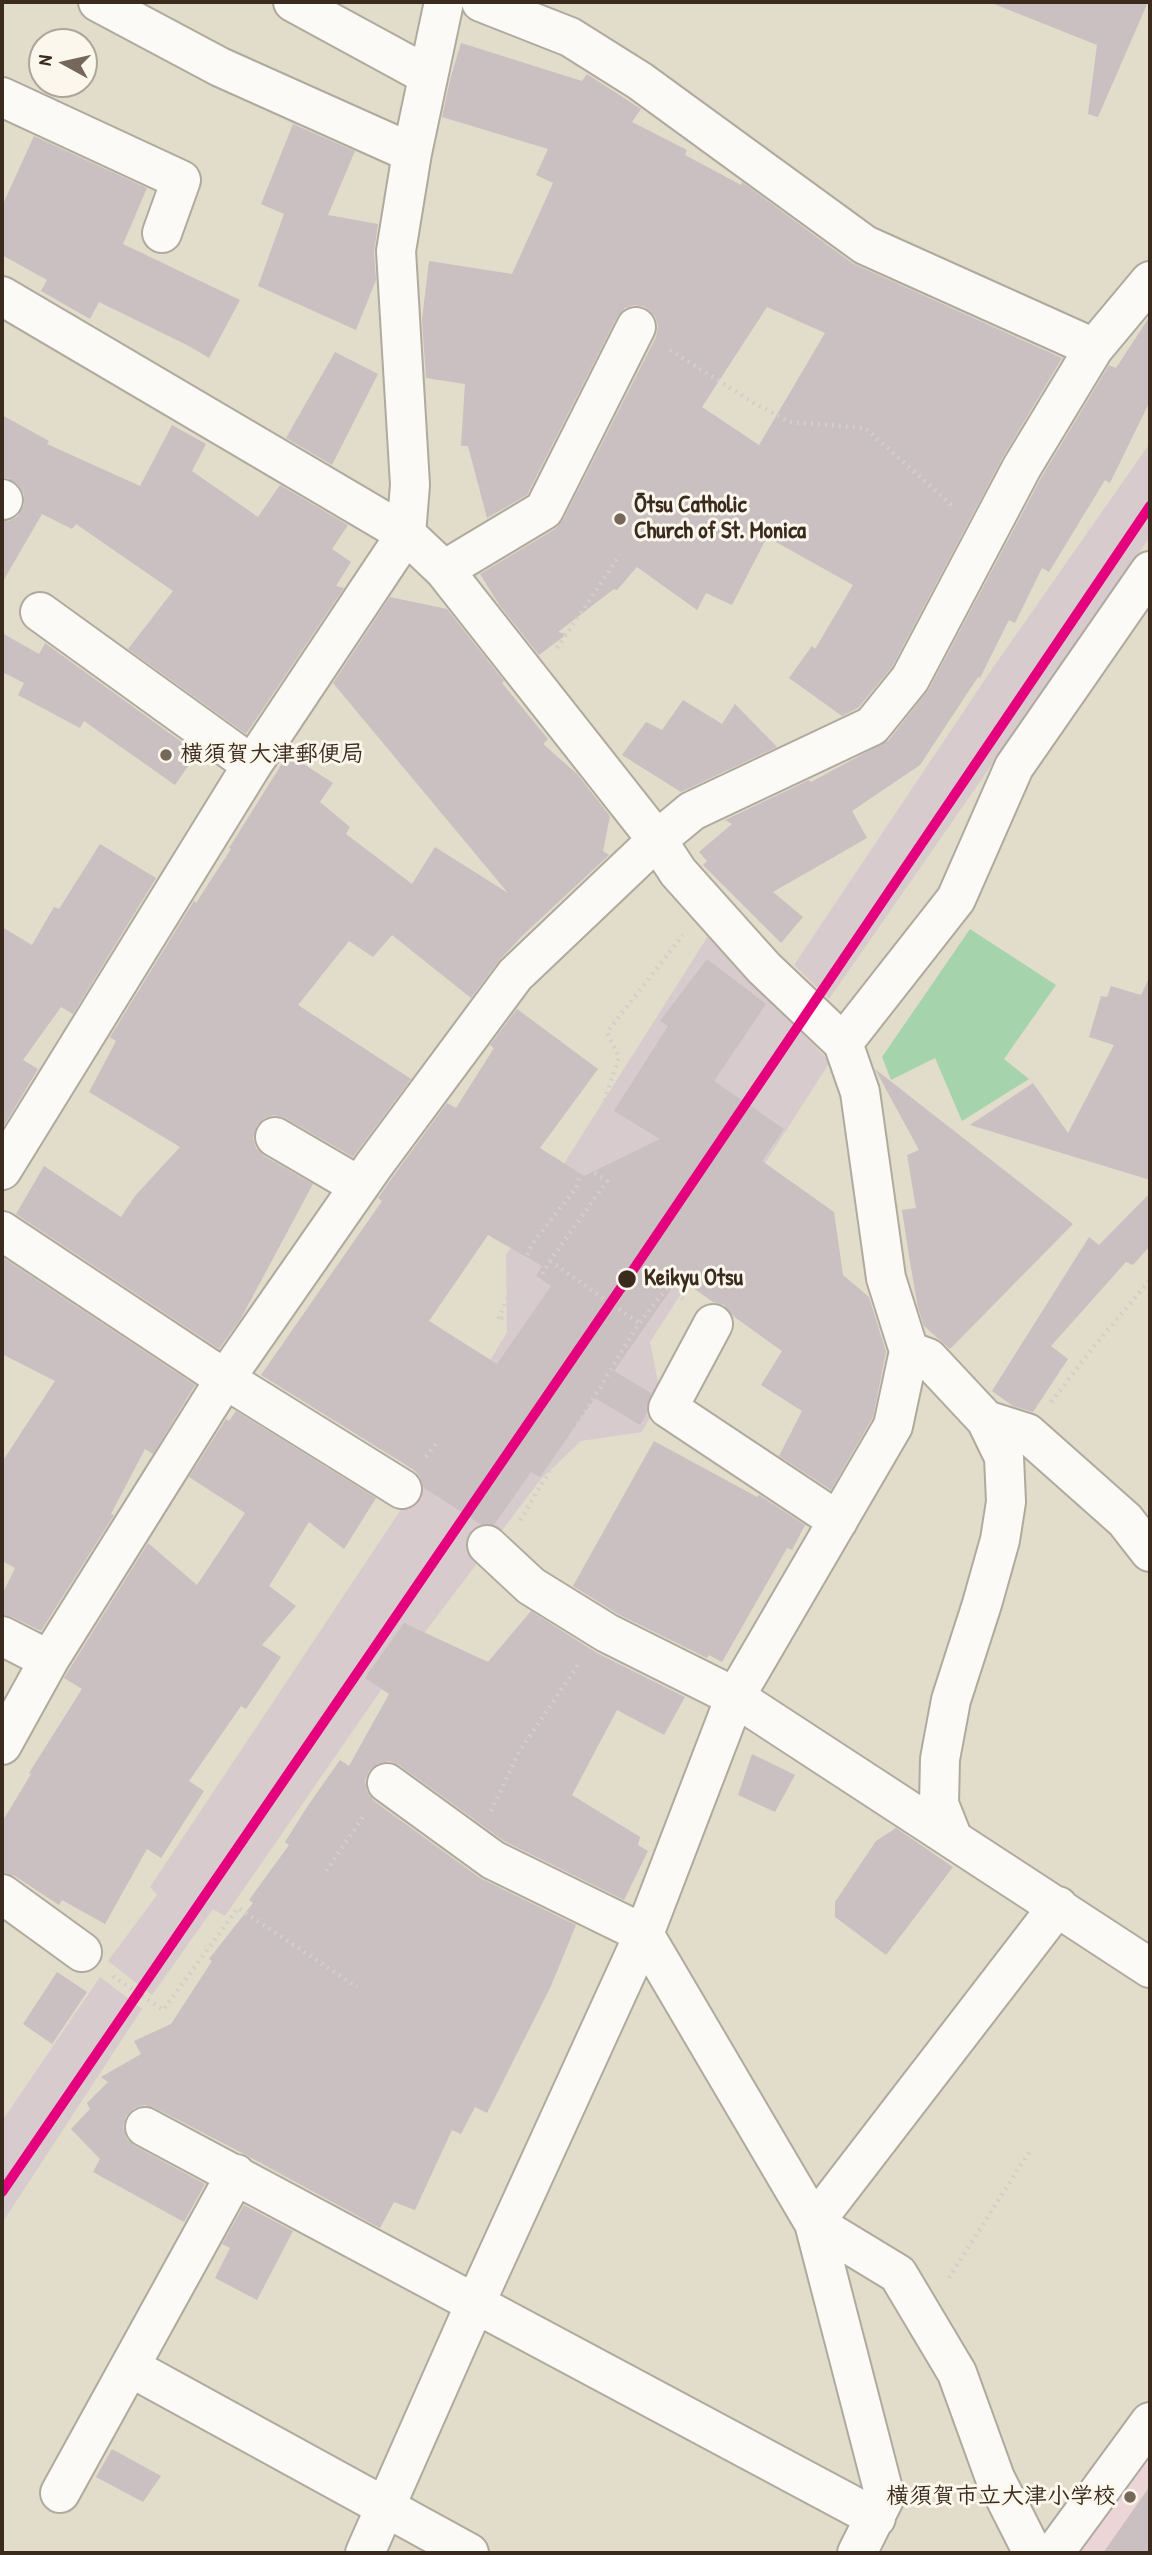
<!DOCTYPE html>
<meta charset="utf-8">
<style>
body{margin:0}
#map{position:relative;width:1152px;height:2555px;overflow:hidden;background:#e2dcca;font-family:"Patrick Hand",sans-serif}
canvas{display:block}
.frame{position:absolute;inset:0;border:4px solid #3b2a1e;pointer-events:none}
.north{position:absolute;left:28px;top:28px;width:70px;height:70px;box-sizing:border-box;background:#fbf7ec;border:2px solid #aea59a;border-radius:50%;rotate:278deg;font-size:19px;font-weight:700;line-height:28px;text-align:center;color:#3b2a1e}
.north::after{content:'';display:block;margin:auto;width:24px;height:32px;background:#75685a;clip-path:polygon(50% 0,100% 100%,50% 72%,0 100%)}
</style>
<div id="map">
<canvas width="1152" height="2555"></canvas>
<div class="frame"></div>
<div class="north">N</div>
</div>
<script>
const context = document.querySelector('canvas').getContext('2d');
context.lineJoin = 'round';
function fillPath(path, color) { context.fillStyle = color; context.fill(path, 'evenodd'); }
const toPath = rows => new Path2D(rows.map(r => 'M' + r).join(''));
function stroke(path, color, width, dash) { context.strokeStyle = color; context.lineWidth = width; context.lineCap = dash ? 'butt' : 'round'; context.setLineDash(dash || []); context.stroke(path); }
function label(font, color, halo, rows, align = 'center') {
  context.font = font + ' "Patrick Hand","Klee One",sans-serif'; context.lineWidth = 6; context.setLineDash([]); context.textBaseline = 'middle'; context.strokeStyle = halo; context.fillStyle = color; for (const [text, x, y, turn = 0] of rows) {
    context.save(); context.translate(x, y); context.rotate((+turn || 0) * Math.PI / 180); context.textAlign = isNaN(turn) ? turn : align; if (halo) context.strokeText(text, 0, 0); context.fillText(text, 0, 0); context.restore();
  }
}
fillPath(toPath([
 [1150,2440,1150,2553,1069,2553]
]), '#ebd5d7');
fillPath(toPath([
 [1150,443,1150,537,829,999,794,965,990,672],
 [708,936,830,1062,650,1342,661,1397,642,1432,581,1441,541,1479,381,1690,225,1916,213,1909,152,1995,108,1961,157,1895,150,1887,404,1505,507,1332,506,1255],
 [100,1977,142,2009,2,2223,2,2121]
]), '#d8cbcd');
fillPath(toPath([
 [970,929,1056,985,1004,1059,1029,1079,962,1121,935,1058,891,1080,882,1057]
]), '#a5d4ac');
fillPath(toPath([
 [994,2,1148,2,1098,117,1088,114,1097,45,994,4],
 [461,43,582,81,587,74,641,109,632,122,687,150,685,155,741,185,742,182,852,263,1062,358,1003,457,892,667,858,708,842,716,789,678,812,646,815,649,853,585,767,537,732,605,706,593,697,610,637,567,617,590,614,589,558,632,567,634,539,655,500,606,480,574,555,529,563,520,656,337,658,326,655,316,645,307,634,305,625,308,617,317,527,495,487,518,468,446,461,446,465,384,426,378,422,320,429,261,512,274,553,183,536,175,548,149,442,117,451,76],
 [767,307,825,333,759,445,702,407],
 [293,124,355,151,328,215,378,224,374,252,376,280,356,330,258,286,284,214,261,204],
 [34,136,147,188,123,244,240,300,209,358,187,345,99,302,90,319,41,291,47,280,2,255,3,204],
 [1150,316,1150,401,1110,483,1105,480,1049,572,1042,568,1015,623,1009,620,980,678,978,677,920,765,852,811,867,838,773,892,803,917,781,943,703,865,707,861,699,852,732,824,725,820,809,780,811,782,889,740,929,689,1041,478,1109,365,1116,368],
 [335,352,378,374,332,465,286,438],
 [2,415,49,441,47,444,140,486,172,425,206,444,192,471,258,517,280,485,348,525,332,549,351,562,336,586,344,588,246,734,128,649,173,591,76,524,72,529,42,514,2,583,2,521,9,521,18,516,24,505,24,494,18,485,8,478,2,478],
 [390,597,447,609,504,681,502,683,548,739,543,744,577,774,610,816,603,851,609,855,522,936,498,962,471,998,392,935,373,957,349,941,298,1005,411,1079,353,1157,285,1118,274,1115,265,1118,257,1125,253,1138,256,1148,264,1156,313,1184,240,1320,219,1349,16,1214,44,1166,121,1217,135,1196,180,1147,89,1092,116,1041,110,1037,194,901,196,903,231,849,229,848,288,754,333,783,320,802,350,827,346,834,412,884,435,847,508,893,333,683],
 [2,633,39,654,45,643,197,753,175,785,84,721,80,728,18,695,24,683,2,672],
 [683,700,722,724,735,704,777,747,681,792,622,755,646,722,662,730],
 [100,844,156,878,73,1014,61,1007,23,1060,38,1069,2,1129,2,927,32,945,54,907,59,909],
 [707,959,766,1004,714,1081,784,1129,762,1161,834,1212,843,1275,869,1297,886,1352,873,1417,831,1490,779,1456,802,1411,761,1385,782,1351,733,1316,724,1305,713,1302,679,1278,614,1371,651,1393,646,1407,647,1413,640,1425,595,1398,540,1477,531,1472,494,1525,480,1524,423,1487,421,1478,414,1470,261,1375,382,1201,378,1198,392,1178,447,1103,456,1108,494,1048,490,1045,517,1009,598,1069,540,1148,584,1176,660,1139,614,1111,668,1026,660,1021],
 [488,1235,542,1266,536,1276,551,1286,497,1364,429,1321],
 [1150,976,1150,1180,970,1125,1033,1083,1068,1133,1114,1045,1089,1037,1101,996,1107,997,1111,986,1141,995],
 [875,1069,1073,1224,950,1349,924,1326,918,1308,909,1256,902,1210,916,1208,907,1155,919,1150],
 [1150,1193,1150,1246,1133,1265,1126,1262,1051,1346,1068,1359,1033,1412,1013,1406,992,1391,1089,1237,1099,1245],
 [2,1257,195,1385,153,1454,145,1449,111,1514,114,1515,41,1631,12,1617,2,1614,2,1595,15,1568,2,1561,2,1462,55,1381,2,1354],
 [236,1411,376,1498,344,1549,309,1522,269,1586,296,1606,262,1645,281,1657,246,1709,241,1706,189,1781,204,1791,161,1858,147,1849,105,1924,62,1900,59,1905,15,1876,2,1872,2,1822,31,1774,29,1773,82,1689,64,1678,148,1543,197,1585,245,1513,189,1477,226,1419,229,1421],
 [654,1441,757,1497,759,1495,805,1525,792,1550,787,1548,722,1662,709,1655,707,1658,618,1614,573,1586],
 [531,1611,597,1653,685,1697,664,1735,617,1710,572,1795,640,1837,638,1845,648,1851,624,1900,504,1841,399,1765,390,1761,379,1763,369,1771,365,1780,367,1791,374,1801,480,1878,576,1925,551,1986,487,2113,475,2107,461,2134,452,2130,415,2210,394,2202,380,2228,246,2155,155,2108,145,2105,134,2108,126,2116,123,2127,127,2139,135,2146,205,2184,184,2222,93,2172,100,2159,71,2129,90,2109,87,2103,108,2082,101,2077,141,2054,134,2041,171,2024,212,1961,209,1959,253,1903,249,1900,289,1845,285,1842,307,1807,340,1760,349,1766,389,1694,365,1678,404,1623,488,1662],
 [752,1754,795,1775,775,1812,738,1795],
 [896,1828,953,1867,886,1955,835,1917,835,1902,876,1841],
 [57,1972,87,1992,52,2044,23,2024],
 [244,2205,293,2231,257,2300,215,2278,230,2248,222,2244],
 [112,2449,161,2476,143,2502,96,2477],
 [1150,2486,1150,2553,1103,2553]
]), '#cabfc1');
const minor = toPath([
 [98,2,220,67,412,153],
 [293,2,427,75],
 [481,2,570,37,640,81,865,245,1094,348],
 [2,97,181,180,162,233],
 [2,296,406,534,444,570,657,840,692,811,872,726,910,679,1022,467,1094,348,1150,281],
 [2,499,3,500],
 [444,570,544,510,636,327],
 [40,612,252,765],
 [843,1043,956,899,1014,767,1150,571],
 [275,1137,359,1186],
 [2,1170,252,765,406,534,410,485,396,251,412,153,444,2],
 [2,1231,225,1379,402,1489],
 [713,1324,668,1408,838,1521],
 [909,1351,928,1358,986,1420,1004,1457,1006,1502,1000,1540,982,1604,951,1700,940,1759,939,1804,953,1839],
 [986,1420,1027,1433,1125,1520,1150,1552],
 [487,1545,531,1586,607,1633,735,1697,1150,1968],
 [2,1636,49,1660],
 [2,1745,49,1660,225,1379,374,1165,515,975,657,840,678,872,764,968,843,1043,860,1092,886,1278,909,1351,893,1426,735,1697,644,1934,475,2304,365,2553],
 [387,1783,493,1860,644,1934,814,2223,885,2497,857,2553],
 [2,1894,82,1952],
 [145,2127,876,2518],
 [130,2367,469,2553],
 [60,2493,236,2174],
 [1033,2553,995,2478,957,2373,898,2274,814,2223,1058,1906],
 [1054,2553,1150,2422]
]);
stroke(minor, '#b0aa9e', 42);
stroke(toPath([
 [670,350,754,403,790,422,865,428,954,507],
 [557,648,620,555],
 [583,1165,607,1181,550,1261,521,1309,498,1320,532,1244,576,1188,583,1165,619,1057,607,1032,683,935],
 [550,1261,639,1323],
 [1051,1402,1095,1345,1150,1280],
 [426,1457,438,1441],
 [510,1512,523,1493],
 [520,1520,639,1323,668,1287,683,1299],
 [491,1811,519,1752,580,1662],
 [326,1871,363,1817],
 [113,1976,163,2010,238,1908,357,1987],
 [949,2278,1031,2149]
]), '#d2cfca', 4.5, [2, 5]);
stroke(minor, '#fbfaf7', 38);
stroke(toPath([
 [2,2192,627,1279,1150,506]
]), '#e5007d', 10);
for (const [x, y, r, color] of [
 [620,519,7,"#75685a"],
 [166,755,7,"#75685a"],
 [627,1279,10,"#3b2a1e"],
 [1130,2497,7,"#75685a"]
]) { const dot = new Path2D(); dot.arc(x, y, r, 0, 2 * Math.PI); context.fillStyle = color; context.fill(dot); stroke(dot, '#fbf7ec', 2.5); }
label('bold 23px', '#3b2a1e', '#fbf7ec', [
 ["Ōtsu Catholic",634,506],
 ["Church of St. Monica",634,532],
 ["横須賀大津郵便局",180,755],
 ["横須賀市立大津小学校",1116,2497,"right"]
], 'left');
label('bold 23px', '#3b2a1e', '#fbf7ec', [
 ["Keikyu Otsu",644,1279]
], 'left');
</script>
